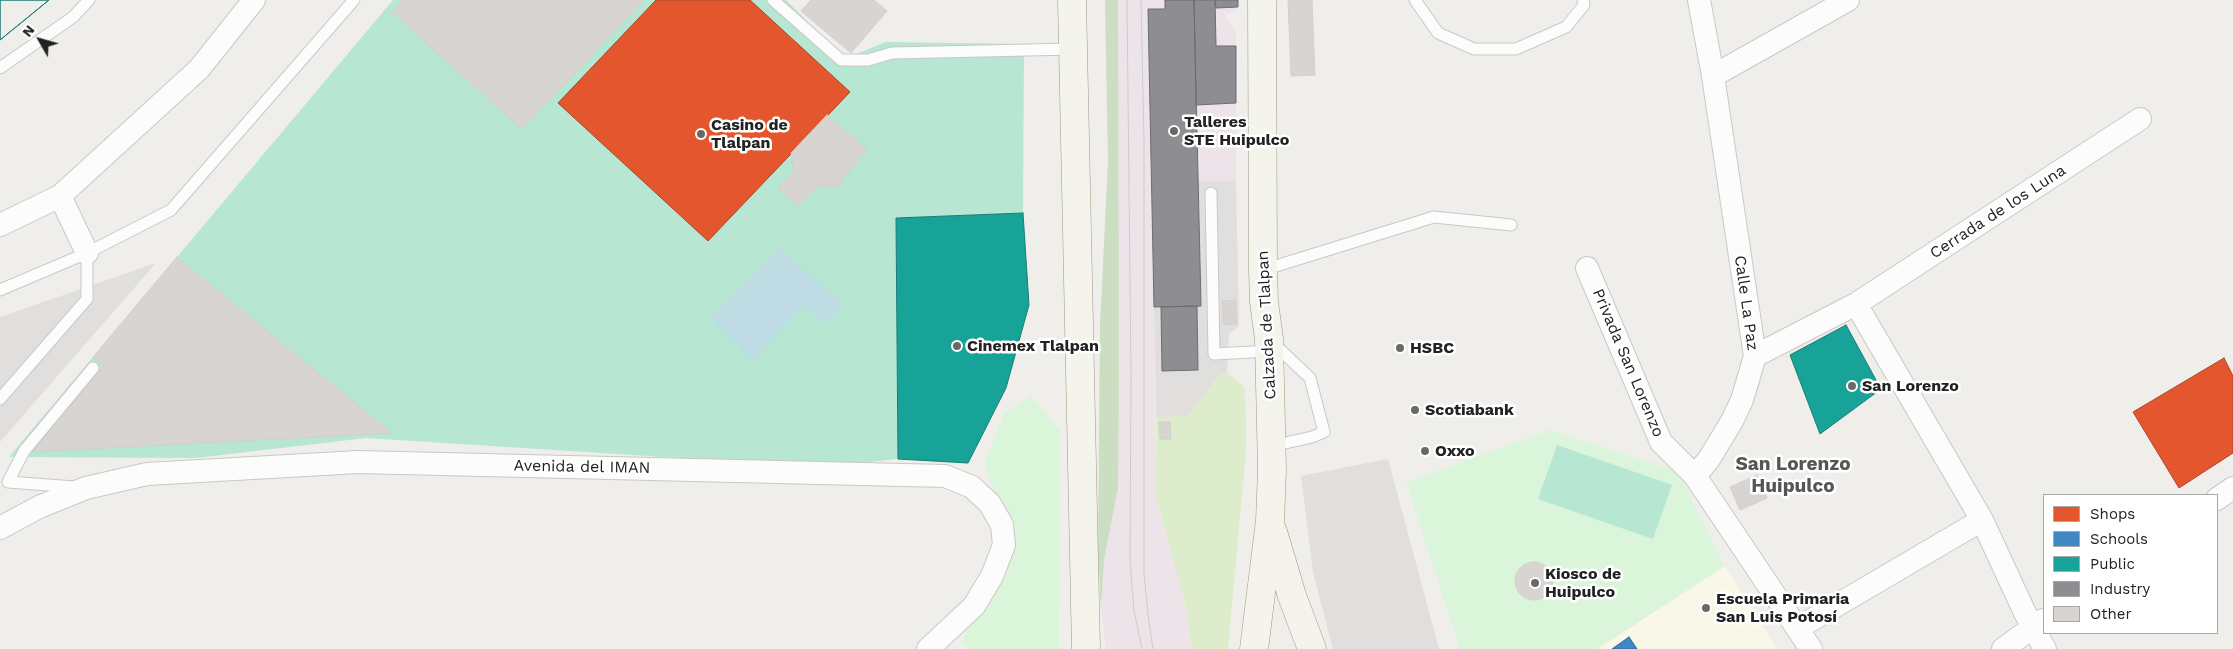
<!DOCTYPE html>
<meta charset="utf-8">
<style>
body{margin:0}
#map{position:relative;width:2233px;height:649px;overflow:hidden;background:#f0eeeb;font-family:"Work Sans",sans-serif}
canvas{display:block}
.legend{position:absolute;left:2043px;top:494px;width:175px;height:140px;box-sizing:border-box;background:#fff;border:1px solid #a7a7a7;margin:0;padding:6px 9px;list-style:none;font-size:15px;color:#222}
.legend li{display:flex;align-items:center;gap:10px;height:25px}
.legend b{width:25px;border:1px solid #a7a7a7}
.north{position:absolute;left:15px;top:15px;width:50px;height:50px;-webkit-text-stroke:4px #fff;paint-order:stroke;rotate:308deg;font-size:14px;font-weight:700;line-height:20px;text-align:center;color:#222}
.north::after{content:'';display:block;margin:auto;width:18px;height:22px;background:#222;clip-path:polygon(50% 0,100% 100%,50% 72%,0 100%)}
</style>
<div id="map">
<canvas width="2233" height="649"></canvas>
<ul class="legend">
<li><b style="height:14px;background:#e4572e"></b>Shops</li>
<li><b style="height:14px;background:#3f88c5"></b>Schools</li>
<li><b style="height:14px;background:#17a398"></b>Public</li>
<li><b style="height:14px;background:#8d8d92"></b>Industry</li>
<li><b style="height:14px;background:#d7d4d2"></b>Other</li>
</ul>
<div class="north">N</div>
</div>
<script>
const context = document.querySelector('canvas').getContext('2d');
context.lineJoin = 'round';
function fillPath(path, color) { context.fillStyle = color; context.fill(path, 'evenodd'); }
const toPath = rows => new Path2D(rows.map(r => 'M' + r).join(''));
function stroke(path, color, width, dash) { context.strokeStyle = color; context.lineWidth = width; context.lineCap = dash ? 'butt' : 'round'; context.setLineDash(dash || []); context.stroke(path); }
function label(font, color, halo, rows, align = 'center') {
  context.font = font + ' "Work Sans",sans-serif'; context.lineWidth = 5; context.setLineDash([]); context.textBaseline = 'middle'; context.strokeStyle = halo; context.fillStyle = color; for (const [text, x, y, turn = 0] of rows) {
    context.save(); context.translate(x, y); context.rotate((+turn || 0) * Math.PI / 180); context.textAlign = isNaN(turn) ? turn : align; if (halo) context.strokeText(text, 0, 0); context.fillText(text, 0, 0); context.restore();
  }
}
fillPath(toPath([
 [1118,0,1238,0,1238,7,1226,16,1236,32,1236,181,1198,181,1201,306,1154,307,1156,497,1188,615,1191,649,1106,649,1101,609,1104,560,1118,488]
]), '#ede4e9');
fillPath(toPath([
 [1725,566,1777,649,1597,649]
]), '#f8f7e8');
fillPath(toPath([
 [1227,372,1244,387,1246,414,1246,451,1228,649,1191,649,1188,615,1156,497,1156,417,1188,416,1219,374]
]), '#ddeccb');
fillPath(toPath([
 [1105,0,1118,0,1119,377,1118,488,1104,560,1101,609,1098,552,1100,324,1108,162]
]), '#cbdec1');
fillPath(toPath([
 [1031,396,1060,430,1059,649,973,649,961,644,1011,534,984,465,1005,412],
 [1550,430,1677,471,1725,566,1597,649,1460,649,1406,482]
]), '#daf5da');
fillPath(toPath([
 [393,0,786,0,845,59,885,42,1024,44,1023,213,896,218,898,459,821,467,366,438,196,458,9,457],
 [1557,445,1672,485,1653,539,1538,499]
]), '#b7e6d2');
fillPath(toPath([
 [1198,181,1236,181,1239,326,1229,334,1227,372,1219,375,1188,416,1156,417,1154,307,1201,306],
 [156,263,0,442,0,317],
 [1388,459,1439,649,1333,649,1313,573,1301,476]
]), '#e0dfde');
fillPath(toPath([
 [780,248,844,306,826,324,805,304,752,360,710,317]
]), '#bfdbe3');
const shops = toPath([
 [656,0,750,0,850,92,708,241,558,103,656,0],
 [2224,358,2233,376,2233,453,2179,488,2133,412,2224,358]
]);
fillPath(shops, '#e4572e');
stroke(shops, '#aa472a', 1);
const schools = toPath([
 [1629,637,1637,649,1612,649,1629,637]
]);
fillPath(schools, '#3f88c5');
stroke(schools, '#366994', 1);
const public = toPath([
 [0,0,49,0,0,40,0,0],
 [0,0,49,0,0,40,0,0],
 [1023,213,1029,305,1006,388,968,463,898,459,896,218,1023,213],
 [1846,325,1881,389,1820,434,1790,355,1846,325]
]);
fillPath(public, '#17a398');
stroke(public, '#1a7c75', 1);
const industry = toPath([
 [1165,0,1194,0,1201,306,1154,307,1148,9,1165,9,1165,0],
 [1194,0,1215,0,1216,46,1236,46,1236,103,1196,105,1194,0],
 [1215,0,1238,0,1238,7,1216,8,1215,0],
 [1197,306,1198,370,1162,371,1161,307,1197,306]
]);
fillPath(industry, '#8d8d92');
stroke(industry, '#6d6d70', 1);
const building = toPath([
 [403,0,644,0,522,129,392,12,403,0],
 [811,0,874,0,887,11,851,53,801,11,811,0],
 [1288,0,1312,0,1315,75,1291,76,1288,0],
 [827,115,867,149,837,187,816,187,799,206,778,189,794,171,791,153,827,115],
 [177,257,312,368,392,433,32,452,104,366,93,357,177,257],
 [1235,300,1237,324,1224,325,1222,301,1235,300],
 [1159,422,1170,422,1171,439,1160,439,1159,422],
 [1757,475,1767,498,1740,510,1730,487,1757,475],
 '1515 581a19 19 0 1 1 38 0a19 19 0 1 1-38 0Z'
]);
fillPath(building, '#d7d4d2');
stroke(building, '#d3d0cc', 1);
const lane = toPath([
 [773,0,841,60,868,60,892,53,1073,49],
 [1415,0,1438,33,1474,49,1516,49,1566,27,1584,5,1583,0],
 [0,68,73,17,89,0],
 [1211,193,1214,354,1270,351],
 [1263,270,1434,217,1511,225],
 [0,290,87,253,171,210,354,0],
 [0,399,87,299,87,253],
 [1272,446,1312,437,1324,432,1310,378,1273,343],
 [75,487,8,482,24,451,93,368]
]);
const street = toPath([
 [1713,76,1848,0],
 [60,196,87,253],
 [0,225,60,196,199,69,254,0],
 [1587,268,1661,442,1695,476,1811,649],
 [1856,304,1982,520,2025,613,2045,649],
 [1755,356,1856,304,2140,119],
 [1695,476,1709,459,1732,421,1742,400,1755,356,1713,76,1699,0],
 [2217,499,2233,488],
 [0,528,39,507,86,488,147,474,358,462,945,476,972,487,990,504,1002,525,1004,545,992,576,974,606,928,649],
 [1798,628,1982,520],
 [2003,649,2043,620]
]);
const secondary = toPath([
 [1072,0,1086,649],
 [1273,532,1292,596,1312,649],
 [1254,649,1270,521,1272,470,1269,339,1264,302,1263,270,1262,0]
]);
stroke(lane, '#c9c8c7', 13);
stroke(street, '#c9c8c7', 24);
stroke(secondary, '#999a82', 29);
stroke(lane, '#fdfcfc', 11);
stroke(street, '#fdfcfc', 22);
stroke(secondary, '#f4f4ed', 28);
stroke(toPath([
 [1127,0,1131,374,1130,561,1134,611,1142,649],
 [1141,0,1144,141,1144,573,1148,615,1153,649]
]), '#ccc', 1);
for (const [x, y, r, color] of [
 [1174,131,5,"#6a6968"],
 [701,134,5,"#6a6968"],
 [957,346,5,"#6a6968"],
 [1400,348,5,"#6a6968"],
 [1852,386,5,"#6a6968"],
 [1415,410,5,"#6a6968"],
 [1425,451,5,"#6a6968"],
 [1535,583,5,"#6a6968"],
 [1706,608,5,"#6a6968"]
]) { const dot = new Path2D(); dot.arc(x, y, r, 0, 2 * Math.PI); context.fillStyle = color; context.fill(dot); stroke(dot, '#fff', 2); }
label('bold 16px', '#222', '#fff', [
 ["Talleres",1184,122],
 ["STE Huipulco",1184,140],
 ["Casino de",711,125],
 ["Tlalpan",711,143],
 ["Cinemex Tlalpan",967,346],
 ["HSBC",1410,348],
 ["San Lorenzo",1862,386],
 ["Scotiabank",1425,410],
 ["Oxxo",1435,451],
 ["Kiosco de",1545,574],
 ["Huipulco",1545,592],
 ["Escuela Primaria",1716,599],
 ["San Luis Potosí",1716,617]
], 'left');
label('16px', '#222', '#fff', [
 ["Cerrada de los Luna",1998,212,-33],
 ["Calle La Paz",1746,303,82],
 ["Calzada de Tlalpan",1267,325,-93],
 ["Privada San Lorenzo",1628,363,67],
 ["Avenida del IMAN",582,467,1]
]);
label('bold 19px', '#555', '#fff', [
 ["San Lorenzo",1793,464],
 ["Huipulco",1793,486]
]);
</script>
